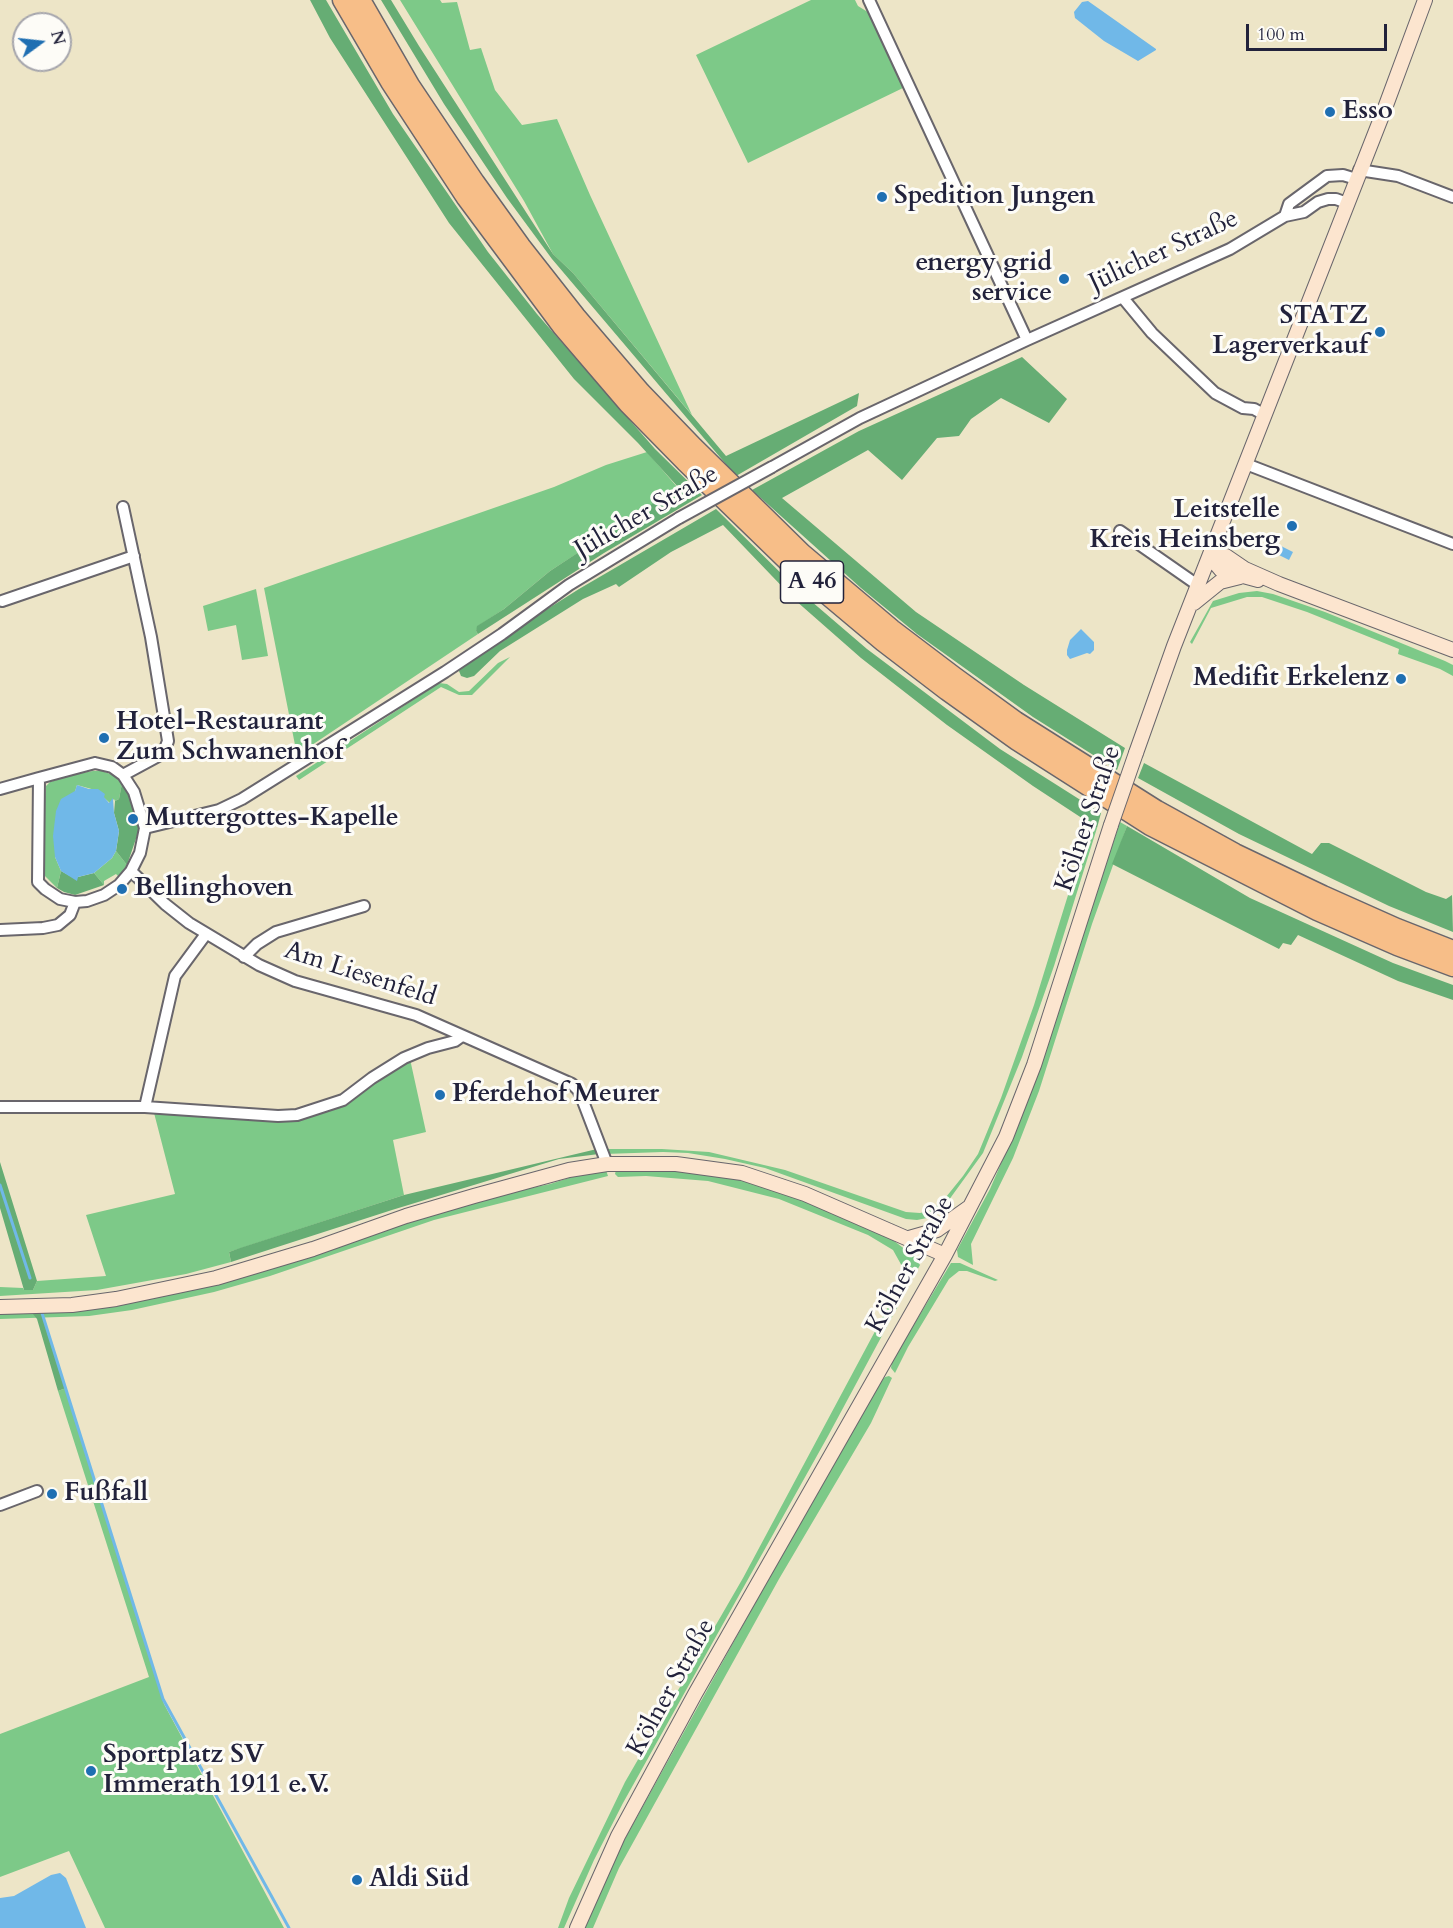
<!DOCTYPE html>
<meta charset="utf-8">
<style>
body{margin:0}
#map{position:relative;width:1453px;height:1928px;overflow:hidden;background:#ede5c7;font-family:Cardo,serif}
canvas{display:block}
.north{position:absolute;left:12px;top:12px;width:60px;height:60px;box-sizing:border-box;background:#fdfcf7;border:2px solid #a5a5ac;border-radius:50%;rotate:75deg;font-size:16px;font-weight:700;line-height:24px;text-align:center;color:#22223b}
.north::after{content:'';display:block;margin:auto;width:21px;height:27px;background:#1f6fb2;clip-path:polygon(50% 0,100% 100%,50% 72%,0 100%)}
.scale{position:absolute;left:1246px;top:24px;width:141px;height:27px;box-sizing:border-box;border:3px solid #22223b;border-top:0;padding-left:8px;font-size:18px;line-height:21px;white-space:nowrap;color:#22223b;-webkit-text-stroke:4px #fdfcf7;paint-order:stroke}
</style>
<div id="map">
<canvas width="1453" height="1928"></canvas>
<div class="north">N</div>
<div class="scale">100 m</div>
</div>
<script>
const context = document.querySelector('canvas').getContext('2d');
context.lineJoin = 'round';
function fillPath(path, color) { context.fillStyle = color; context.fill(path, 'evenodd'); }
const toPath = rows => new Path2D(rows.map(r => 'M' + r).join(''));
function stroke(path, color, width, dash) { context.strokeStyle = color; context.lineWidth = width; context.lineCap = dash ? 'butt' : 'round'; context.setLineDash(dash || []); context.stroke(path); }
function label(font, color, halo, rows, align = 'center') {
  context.font = font + ' Cardo,serif'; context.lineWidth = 6; context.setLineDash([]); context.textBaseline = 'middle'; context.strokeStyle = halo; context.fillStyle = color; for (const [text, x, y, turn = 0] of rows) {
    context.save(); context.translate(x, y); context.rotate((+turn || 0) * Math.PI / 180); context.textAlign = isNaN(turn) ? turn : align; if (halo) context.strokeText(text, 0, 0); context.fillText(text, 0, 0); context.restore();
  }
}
fillPath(toPath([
 [400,0,440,0,442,3,457,2,470,50,481,48,495,90,522,125,557,119,590,195,692,415,573,273,553,254,524,201],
 [811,0,855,0,858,6,871,14,905,87,748,163,696,55],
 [647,452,678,488,550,571,504,609,478,626,476,631,478,634,297,755,264,588,554,487,606,465],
 [256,589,268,656,242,660,236,625,208,631,203,606],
 [1257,591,1273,594,1325,612,1445,661,1453,665,1453,676,1440,669,1398,654,1399,649,1307,612,1262,597,1247,597,1211,608,1192,644,1190,642,1213,601,1239,593],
 [510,657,472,695,459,695,441,687,299,780,296,776,439,683,447,684,459,692,469,691,498,663],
 [93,771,102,771,113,775,122,783,119,799,115,801,114,799,110,803,95,790,77,785,55,857,61,871,57,888,44,875,43,816,46,786,50,782,71,775],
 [1120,822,1127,826,1092,924,1039,1091,1013,1158,971,1244,973,1265,958,1257,957,1250,990,1189,1017,1127,1037,1075],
 [1090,824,1097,828,1054,966,1022,1057,983,1153,946,1204,936,1213,927,1218,917,1220,906,1219,765,1168,725,1159,688,1153,663,1152,605,1154,603,1149,662,1149,709,1152,785,1170,906,1212,920,1213,929,1211,942,1202,963,1176,978,1154,1001,1098,1034,1005],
 [116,851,127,865,121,874,118,876,116,874,104,881,104,885,94,873,112,858],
 [410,1059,426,1132,393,1140,404,1195,229,1252,231,1262,186,1274,97,1290,0,1296,0,1287,23,1288,24,1290,33,1290,37,1281,106,1276,86,1215,175,1194,153,1109,219,1114,320,1111],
 [663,1168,743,1179,808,1200,889,1237,915,1257,920,1265,828,1436,623,1803,594,1860,564,1928,558,1928,569,1898,625,1782,743,1578,903,1279,903,1268,893,1250,868,1235,779,1199,708,1181,646,1176,618,1177,615,1174,616,1170],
 [606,1170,608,1176,434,1220,270,1276,214,1292,132,1310,89,1316,0,1319,0,1312,148,1299,201,1288,412,1220,498,1195,550,1184,591,1171],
 [951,1263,960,1263,998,1280,995,1281,967,1271,959,1271,949,1279,908,1347,895,1373,891,1368,892,1361],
 [889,1376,892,1378,871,1423,779,1579,619,1868,593,1928,584,1928,621,1846,759,1596,881,1382,885,1377],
 [66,1388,164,1704,284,1928,105,1928,69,1851,0,1877,0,1734,149,1677,58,1391]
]), '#7dc988');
fillPath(toPath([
 [310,0,326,0,393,114,488,252,537,314,655,449,702,495,604,553,478,634,476,631,477,626,504,609,550,571,678,487,638,443,574,379,449,223,330,38],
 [381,0,391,0,419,46,553,254,573,273,726,456,859,393,857,406,736,476,552,259,507,198,444,104],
 [1022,357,1067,399,1049,423,1001,398,971,419,959,436,937,438,902,480,868,450,782,498,916,612,1024,685,1125,748,1117,770,1033,717,917,634,861,588,752,490,859,431],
 [716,509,797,589,867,649,1000,749,1101,813,1097,828,1033,786,947,725,861,658,795,600,723,525,671,552,619,587,616,584,583,599,500,651,474,676,467,678,461,676,459,671,461,666,473,656,579,589],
 [1144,763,1312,854,1321,843,1329,843,1426,892,1446,899,1452,895,1453,932,1389,906,1239,834,1138,778],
 [122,783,130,797,140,827,127,865,116,851,119,831,114,813,115,801,119,799],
 [1127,826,1250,898,1393,963,1453,985,1453,1000,1398,981,1298,935,1291,945,1283,943,1279,949,1112,864],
 [61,871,74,878,94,873,104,885,75,895,64,892,57,888],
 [597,1149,599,1154,559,1159,392,1210,231,1262,229,1252,240,1248,404,1195],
 [0,1162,37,1281,33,1290,24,1290,0,1208],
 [42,1312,66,1388,58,1391,37,1319,33,1314]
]), '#66ad74');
fillPath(toPath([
 [1088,1,1156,49,1156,50,1138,61,1104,41,1075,18,1074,12,1082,2],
 [1273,542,1293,552,1289,560,1269,550],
 [1081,629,1094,642,1094,650,1090,654,1087,653,1070,659,1067,655,1067,650,1070,640],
 [77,785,89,789,98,789,105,794,104,797,109,803,113,798,114,813,119,831,116,851,112,858,94,873,78,877,77,881,61,871,55,857,53,836,56,811,61,799,75,791],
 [60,1873,66,1878,86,1928,0,1928,0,1898,14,1896,51,1875]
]), '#70b8e8');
stroke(toPath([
 [0,1185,30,1278],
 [42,1313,163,1699,289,1928]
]), '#70b8e8', 3);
const minor = toPath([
 [869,0,1027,340],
 [1359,170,1398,176,1453,197],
 [1285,216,1289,204,1327,176,1343,175,1356,179],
 [1123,298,1152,333,1215,393,1243,408,1254,409,1265,415],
 [1246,464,1453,544],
 [772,467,860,418,1027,340,1230,249,1285,216,1304,212,1318,202,1328,199,1336,199,1347,203],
 [1120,531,1199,586],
 [2,601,134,556],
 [95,763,112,767,123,775,134,792,145,828,140,853,131,871,119,885,104,895,87,901,75,902,60,899,45,889,38,882,39,778,95,763],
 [123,775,160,755,165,749,168,741,151,637,123,507],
 [0,789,39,778],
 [145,828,219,810,242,799,445,672,502,634,569,585,679,518],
 [131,871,165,904,189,923,259,965,295,981,416,1015,572,1084,578,1090,581,1096,607,1164],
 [0,930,43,928,58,925,70,915,75,902],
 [244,957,257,944,276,932,364,906],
 [0,1107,145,1107,278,1116,297,1115,343,1100,372,1078,404,1058,428,1048,455,1041,462,1036],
 [145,1107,175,976,206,934],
 [0,1505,37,1491]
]);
const secondary = toPath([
 [1210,557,1226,556,1245,569,1279,584,1453,650],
 [1210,557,1221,570,1258,580],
 [1194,603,1220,582,1240,577],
 [1136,753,1174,646,1385,108,1425,0],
 [909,1238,937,1230,968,1208],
 [0,1307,72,1305,116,1299,216,1278,313,1249,406,1216,474,1196,569,1170,607,1164,676,1164,742,1173,805,1194,945,1255],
 [577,1928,618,1836,695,1694,945,1255,1006,1137,1034,1065,1111,825]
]);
const motorway = toPath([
 [342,0,390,82,466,198,562,327,628,404,685,462,790,564,883,642,947,691,1017,741,1150,826,1317,911,1397,946,1453,967],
 [361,0,410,85,475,182,521,246,576,316,641,392,694,447,802,553,892,629,954,676,1016,721,1157,810,1235,853,1323,895,1397,928,1453,950]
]);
stroke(minor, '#69666c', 14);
stroke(secondary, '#69666c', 16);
stroke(motorway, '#69666c', 21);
stroke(minor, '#fff', 10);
stroke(secondary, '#fce5cf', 14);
stroke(motorway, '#f7be88', 18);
const minorBridge = toPath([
 [679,518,772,467]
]);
const secondaryBridge = toPath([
 [1111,825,1136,753]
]);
stroke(minorBridge, '#69666c', 14, []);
stroke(secondaryBridge, '#69666c', 16, []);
stroke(minorBridge, '#fff', 10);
stroke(secondaryBridge, '#fce5cf', 14);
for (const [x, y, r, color] of [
 [1330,112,6,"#1f6fb2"],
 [882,197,6,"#1f6fb2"],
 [1064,279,6,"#1f6fb2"],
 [1380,332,6,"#1f6fb2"],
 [1292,526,6,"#1f6fb2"],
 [1401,679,6,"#1f6fb2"],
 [104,738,6,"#1f6fb2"],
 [133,819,6,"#1f6fb2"],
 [122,889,6,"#1f6fb2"],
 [440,1095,6,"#1f6fb2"],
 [52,1494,6,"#1f6fb2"],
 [91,1771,6,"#1f6fb2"],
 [357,1880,6,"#1f6fb2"]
]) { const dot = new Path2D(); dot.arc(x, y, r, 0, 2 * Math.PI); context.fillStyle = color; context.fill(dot); stroke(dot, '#fdfcf7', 2); }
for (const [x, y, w] of [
 [812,582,63]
]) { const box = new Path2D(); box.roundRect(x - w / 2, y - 21, w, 42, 4.5); context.fillStyle = '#fdfcf7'; context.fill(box); stroke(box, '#22223b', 1.5); }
label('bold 24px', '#22223b', null, [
 ["A 46",812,582]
]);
label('bold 26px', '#22223b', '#fdfcf7', [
 ["Esso",1342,112],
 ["Spedition Jungen",894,197],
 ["energy grid",1052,264,"right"],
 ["service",1052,294,"right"],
 ["STATZ",1368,317,"right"],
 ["Lagerverkauf",1368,347,"right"],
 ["Leitstelle",1280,511,"right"],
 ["Kreis Heinsberg",1280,541,"right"],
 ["Medifit Erkelenz",1389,679,"right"],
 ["Hotel-Restaurant",116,723],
 ["Zum Schwanenhof",116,753],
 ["Muttergottes-Kapelle",145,819],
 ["Bellinghoven",134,889],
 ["Pferdehof Meurer",452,1095],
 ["Fußfall",64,1494],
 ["Sportplatz SV",103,1756],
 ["Immerath 1911 e.V.",103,1786],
 ["Aldi Süd",369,1880]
], 'left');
label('26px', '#22223b', '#fdfcf7', [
 ["Jülicher Straße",1164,252,-25],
 ["Jülicher Straße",647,513,-30],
 ["Kölner Straße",1089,819,-71],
 ["Am Liesenfeld",360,975,18],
 ["Kölner Straße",911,1265,-61],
 ["Kölner Straße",672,1688,-61]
]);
</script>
